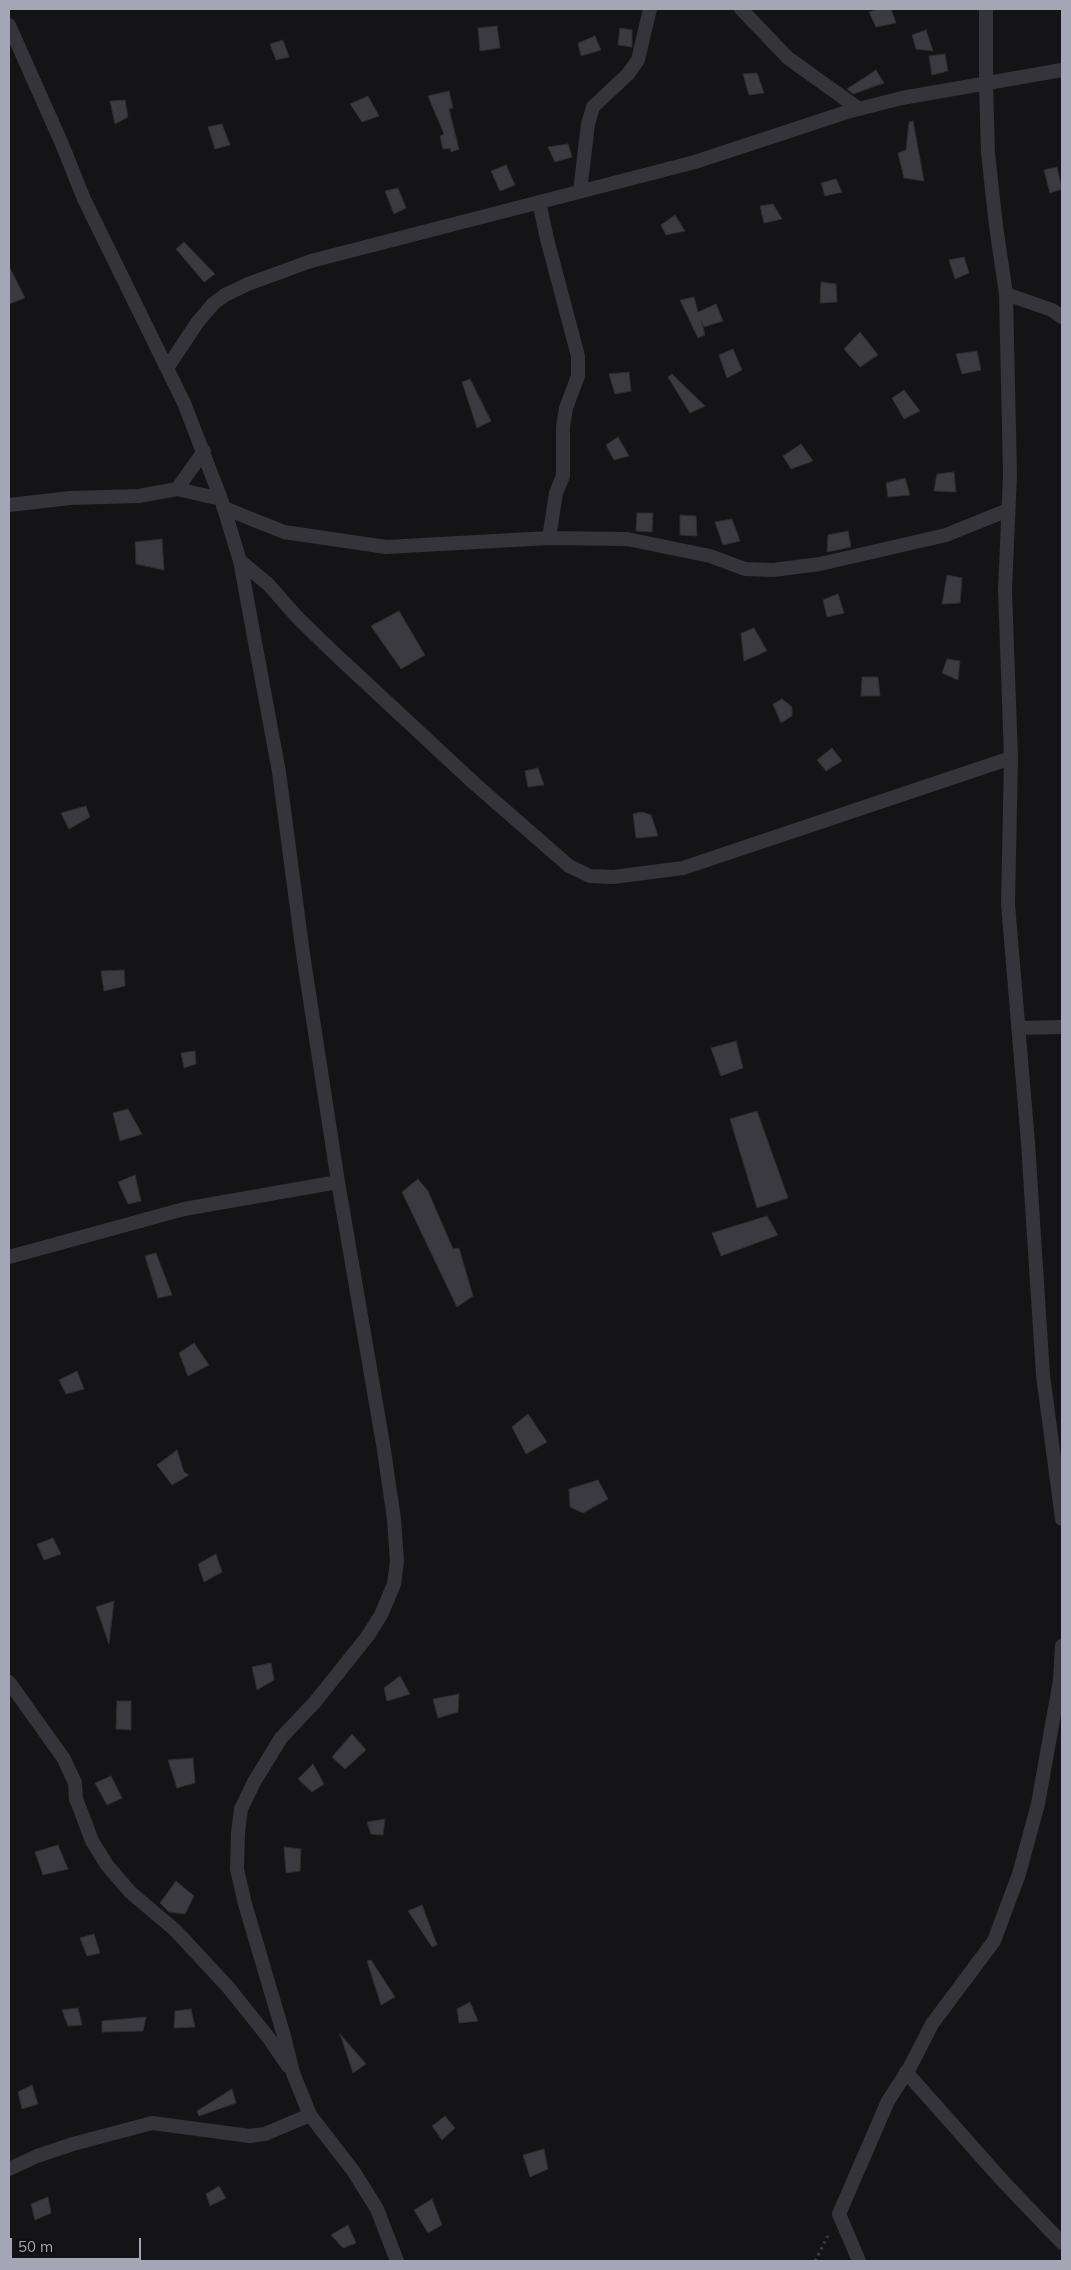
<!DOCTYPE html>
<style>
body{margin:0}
#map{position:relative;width:1071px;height:2270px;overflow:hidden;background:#141315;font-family:Mulish,sans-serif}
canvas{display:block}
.frame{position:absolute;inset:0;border:10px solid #a4a6b6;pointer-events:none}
.scale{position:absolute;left:10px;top:2238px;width:131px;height:22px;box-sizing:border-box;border:2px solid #a4a6b6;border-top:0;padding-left:6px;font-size:15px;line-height:18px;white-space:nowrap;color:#a4a6b6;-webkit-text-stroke:4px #0f0e10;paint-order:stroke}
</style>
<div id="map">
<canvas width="1071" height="2270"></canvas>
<div class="frame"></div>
<div class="scale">50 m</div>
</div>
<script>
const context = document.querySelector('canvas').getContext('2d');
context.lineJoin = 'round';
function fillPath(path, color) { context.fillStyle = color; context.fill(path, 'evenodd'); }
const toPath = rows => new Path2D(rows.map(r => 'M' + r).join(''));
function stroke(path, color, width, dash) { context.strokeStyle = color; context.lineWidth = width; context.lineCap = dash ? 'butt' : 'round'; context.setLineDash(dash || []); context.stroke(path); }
const building = toPath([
 [879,9,891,9,896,23,876,27,869,12,879,9],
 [497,26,500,48,480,51,478,28,497,26],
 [620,28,632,30,632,47,618,45,620,28],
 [926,30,933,51,916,49,912,35,926,30],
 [595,36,601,50,581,56,578,43,595,36],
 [283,40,289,57,276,60,270,44,283,40],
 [945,54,948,71,932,75,929,56,945,54],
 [876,70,884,83,853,94,847,89,876,70],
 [757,73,764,93,749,95,743,74,757,73],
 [449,91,453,108,449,109,459,149,451,152,450,148,443,149,440,136,444,134,428,96,449,91],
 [368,96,379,116,362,122,350,104,368,96],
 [125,100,128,117,115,124,110,101,125,100],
 [913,121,924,181,904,178,898,153,906,150,909,122,913,121],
 [222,124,230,145,215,149,208,127,222,124],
 [568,144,572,157,555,162,548,147,568,144],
 [506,165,515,185,500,191,491,171,506,165],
 [1057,167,1062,189,1050,193,1044,170,1057,167],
 [836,179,842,192,825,196,821,183,836,179],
 [398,188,406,208,394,214,385,191,398,188],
 [773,204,782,219,764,223,760,206,773,204],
 [675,215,685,231,666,235,661,225,675,215],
 [184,242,215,274,204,282,176,249,184,242],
 [964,257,969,273,955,279,949,260,964,257],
 [9,266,25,298,9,304,9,266],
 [821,282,836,284,837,302,820,303,821,282],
 [694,297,698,312,716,304,723,321,704,327,701,320,705,335,698,338,680,300,694,297],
 [860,332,878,355,860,367,844,349,860,332],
 [733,349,742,370,727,378,719,355,733,349],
 [977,351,981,370,962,374,956,354,977,351],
 [629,372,631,391,615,394,609,374,629,372],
 [672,374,705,406,690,413,668,377,672,374],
 [470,379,491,421,477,428,462,382,470,379],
 [904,390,920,411,904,419,892,398,904,390],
 [618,437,629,456,614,460,606,445,618,437],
 [801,444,813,461,791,469,783,456,801,444],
 [954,472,956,492,934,491,937,474,954,472],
 [905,478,910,495,888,497,886,483,905,478],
 [637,513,653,513,652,532,636,531,637,513],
 [680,515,696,516,697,536,680,535,680,515],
 [732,519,740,541,723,545,715,522,732,519],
 [848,531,851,547,827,552,828,535,848,531],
 [162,539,164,570,136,564,135,542,162,539],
 [947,575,962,578,960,603,942,604,947,575],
 [838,594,844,613,827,617,823,600,838,594],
 [399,611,425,655,401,669,371,626,399,611],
 [754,628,767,651,744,661,741,633,754,628],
 [947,659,960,661,958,680,942,673,947,659],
 [862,677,878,677,880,696,861,696,862,677],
 [782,699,792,707,792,716,781,723,773,704,782,699],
 [832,748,842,761,826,771,817,760,832,748],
 [538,768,544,785,528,787,525,771,538,768],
 [86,806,90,817,69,829,61,813,86,806],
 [642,812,651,815,658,836,636,838,633,814,642,812],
 [124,970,125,986,104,991,101,971,124,970],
 [736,1041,743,1068,721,1076,711,1048,736,1041],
 [195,1051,196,1064,184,1068,181,1053,195,1051],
 [128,1109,142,1134,120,1141,113,1113,128,1109],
 [757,1111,788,1198,757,1208,730,1119,757,1111],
 [135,1175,141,1201,128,1204,118,1182,135,1175],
 [418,1179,428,1191,453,1249,459,1248,473,1296,457,1307,402,1192,418,1179],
 [767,1216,778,1235,721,1256,712,1233,767,1216],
 [156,1253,172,1295,158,1298,145,1256,156,1253],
 [194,1343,209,1365,188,1376,179,1353,194,1343],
 [77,1371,84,1389,66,1394,59,1380,77,1371],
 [528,1414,547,1442,526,1454,512,1427,528,1414],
 [177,1450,184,1472,189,1475,172,1485,157,1465,177,1450],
 [598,1480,608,1499,583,1513,570,1507,569,1489,598,1480],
 [53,1538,61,1554,44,1560,37,1544,53,1538],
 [216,1554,222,1572,204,1582,198,1564,216,1554],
 [114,1601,109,1644,96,1607,114,1601],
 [271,1663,274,1680,257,1690,252,1667,271,1663],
 [400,1676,410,1694,387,1701,384,1688,400,1676],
 [459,1694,458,1712,438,1718,433,1699,459,1694],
 [117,1701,131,1701,131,1730,116,1729,117,1701],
 [352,1734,366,1750,345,1769,332,1757,352,1734],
 [193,1758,195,1783,177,1788,168,1760,193,1758],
 [313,1764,324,1784,312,1792,298,1779,313,1764],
 [111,1776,122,1798,107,1805,95,1783,111,1776],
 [385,1819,383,1835,371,1834,367,1822,385,1819],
 [58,1845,68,1869,43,1875,35,1852,58,1845],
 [284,1847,301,1849,300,1871,286,1873,284,1847],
 [176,1881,194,1896,185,1914,169,1912,160,1903,176,1881],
 [422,1905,437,1945,432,1947,408,1911,422,1905],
 [94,1934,100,1953,87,1956,80,1938,94,1934],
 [371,1960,395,1997,381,2005,367,1961,371,1960],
 [470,2002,478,2021,459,2023,457,2009,470,2002],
 [78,2008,82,2025,68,2026,62,2010,78,2008],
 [191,2009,195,2027,174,2028,175,2011,191,2009],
 [146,2017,143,2031,102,2032,102,2021,146,2017],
 [340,2034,366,2064,353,2073,340,2034],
 [32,2085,38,2104,22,2109,18,2092,32,2085],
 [232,2089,236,2103,199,2116,197,2111,232,2089],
 [445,2116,455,2128,442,2140,432,2126,445,2116],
 [544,2149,548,2169,530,2177,523,2155,544,2149],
 [219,2186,226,2198,210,2206,206,2194,219,2186],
 [48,2197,51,2213,35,2220,31,2204,48,2197],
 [432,2199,442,2225,428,2233,414,2210,432,2199],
 [348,2225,356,2243,343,2248,331,2235,348,2225]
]);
fillPath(building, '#3b3a40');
stroke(building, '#2e2d31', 1);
stroke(toPath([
 [815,2261,830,2232]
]), '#3a3b42', 3, [2.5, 4]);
stroke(toPath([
 [741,9,788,58,859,109],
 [986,9,986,83,988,153,996,226,1006,294,1010,475,1005,590,1011,758,1008,904,1028,1143,1043,1375,1062,1519],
 [9,25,62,144,84,199,184,403,221,499,240,561,279,772,303,954,338,1182,383,1444,394,1519,397,1562,394,1584,381,1615,367,1637,315,1702,281,1738,254,1782,241,1809,238,1833,237,1869,245,1904,284,2036,293,2073,310,2115,354,2172,377,2209,397,2261],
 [580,191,588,124,593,107,628,74,638,60,650,9],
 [539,202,547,239,578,356,578,376,566,408,563,427,563,476,556,493,549,538],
 [1006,294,1052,310,1062,317],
 [167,368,197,323,213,304,225,295,248,284,311,261,695,162,847,112,902,98,1062,70],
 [177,489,204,451],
 [9,505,70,498,139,496,177,489,221,499],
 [224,508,284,532,386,547,549,538,627,539,710,556,745,569,773,570,820,564,946,535,1008,510],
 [240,561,268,584,297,617,333,652,475,784,569,866,590,876,613,877,683,868,1011,758],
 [1018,1028,1062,1027],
 [9,1257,184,1209,338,1182],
 [9,1682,64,1759,75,1783,76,1799,82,1814,92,1841,107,1865,130,1892,175,1930,228,1987,268,2037,288,2066],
 [906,2072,1001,2179,1062,2243],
 [9,2169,37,2156,73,2144,152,2123,250,2136,265,2134,310,2115],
 [859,2261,839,2214,888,2101,910,2067,932,2024,994,1941,1019,1874,1038,1804,1060,1680,1062,1646]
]), '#35343b', 14);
</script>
